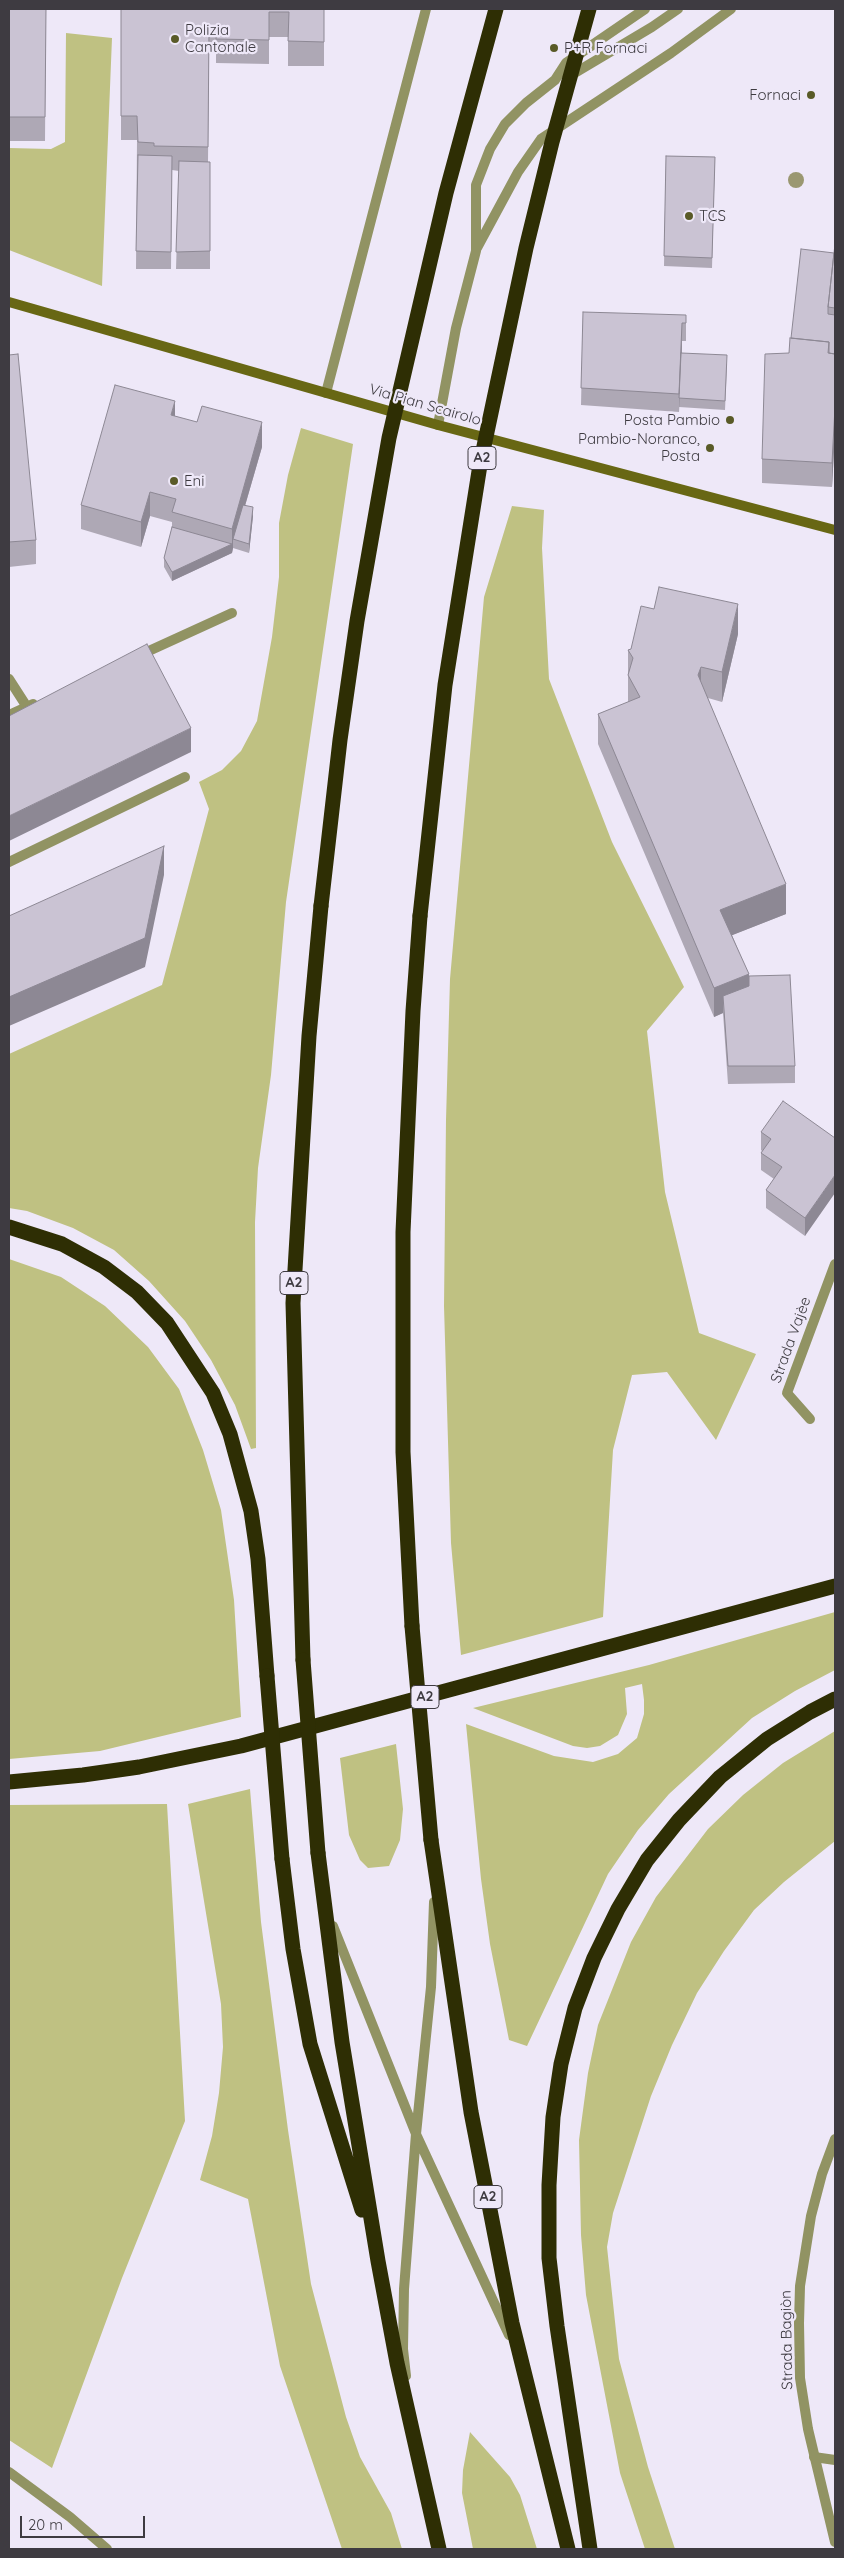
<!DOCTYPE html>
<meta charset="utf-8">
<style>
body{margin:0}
#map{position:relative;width:844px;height:2558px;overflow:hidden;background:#eee8f8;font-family:Quicksand,sans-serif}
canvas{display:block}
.frame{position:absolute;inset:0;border:10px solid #3e3b41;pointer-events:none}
.scale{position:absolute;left:20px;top:2516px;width:125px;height:22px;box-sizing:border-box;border:2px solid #3e3b41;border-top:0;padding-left:6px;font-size:15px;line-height:18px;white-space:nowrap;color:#3e3b41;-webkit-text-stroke:4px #eee8f8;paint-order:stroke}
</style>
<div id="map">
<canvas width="844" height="2558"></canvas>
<div class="frame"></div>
<div class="scale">20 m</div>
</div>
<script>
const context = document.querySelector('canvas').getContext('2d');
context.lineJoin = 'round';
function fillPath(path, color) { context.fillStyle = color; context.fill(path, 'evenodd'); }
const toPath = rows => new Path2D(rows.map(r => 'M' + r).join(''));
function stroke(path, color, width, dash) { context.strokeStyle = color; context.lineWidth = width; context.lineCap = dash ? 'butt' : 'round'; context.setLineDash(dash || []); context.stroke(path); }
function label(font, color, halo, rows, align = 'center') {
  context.font = font + ' Quicksand,sans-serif'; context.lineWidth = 4.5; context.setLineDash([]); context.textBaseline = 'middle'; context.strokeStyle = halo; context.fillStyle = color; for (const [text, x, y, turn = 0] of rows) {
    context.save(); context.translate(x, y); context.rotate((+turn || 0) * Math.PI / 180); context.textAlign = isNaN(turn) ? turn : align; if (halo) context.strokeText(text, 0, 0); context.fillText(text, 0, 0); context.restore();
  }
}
fillPath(toPath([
 [66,33,112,38,102,286,9,250,9,148,51,149,65,142],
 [301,428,353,444,286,902,271,1075,258,1168,255,1222,256,1448,251,1449,235,1405,211,1360,185,1321,149,1281,114,1250,73,1228,27,1211,9,1208,9,1054,162,985,209,809,199,782,222,770,241,751,257,721,272,637,279,577,279,523,288,475],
 [512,506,544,510,542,548,549,679,612,842,684,987,647,1031,665,1192,699,1333,756,1354,716,1440,667,1372,632,1375,613,1450,603,1617,461,1655,451,1543,444,1306,446,1120,450,979,484,597],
 [9,1259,61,1277,105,1306,148,1347,179,1389,203,1450,221,1510,234,1600,241,1717,100,1751,9,1759],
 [835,1612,835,1670,795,1691,752,1718,669,1794,638,1830,608,1874,527,2046,509,2040,490,1944,481,1879,466,1724,554,1756,593,1762,618,1754,637,1738,644,1714,644,1700,642,1684,625,1688,627,1714,618,1735,600,1746,587,1748,573,1746,473,1708,649,1665],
 [835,1731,835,1841,784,1882,754,1910,724,1951,697,1993,672,2045,651,2096,613,2213,607,2247,619,2359,648,2467,675,2549,645,2549,620,2473,586,2295,581,2235,579,2140,588,2073,598,2025,631,1942,656,1897,708,1829,743,1795,783,1763],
 [396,1744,403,1809,400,1840,389,1866,368,1868,360,1860,349,1835,340,1758],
 [250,1789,261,1922,288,2130,311,2284,346,2417,360,2457,391,2513,402,2549,342,2549,280,2366,248,2199,200,2180,212,2136,219,2093,223,2047,221,2004,188,1804],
 [167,1804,185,2121,122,2278,52,2468,9,2440,9,1805],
 [470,2432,510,2477,520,2495,537,2549,473,2549,462,2493,463,2470]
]), '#bfc182');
stroke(toPath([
 [568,77,652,27,678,9],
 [477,248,518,172,541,139,671,53,731,9],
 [326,393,426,9],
 [438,425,456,328,476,251,476,185,490,149,505,124,526,103,555,80,566,63,645,9],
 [140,655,232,613],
 [9,679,27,707],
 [9,715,33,704],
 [9,862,185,777],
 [333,1926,416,2134,509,2335],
 [406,2376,403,2349,404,2289,416,2134,431,1987,434,1902],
 [814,2457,835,2460]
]), '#919363', 10);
stroke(toPath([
 [810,1419,787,1393,835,1264],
 [835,2139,822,2174,811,2216,800,2286,799,2323,800,2378,808,2429,835,2542],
 [9,2472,70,2517,107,2549]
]), '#919363', 10);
stroke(toPath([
 [9,302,438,425,835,530]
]), '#686714', 10);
stroke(toPath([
 [9,1227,62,1244,104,1267,137,1292,167,1323,213,1393,230,1434,251,1511,258,1559,267,1676],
 [412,1626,403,1452,403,1232,413,1011,420,916],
 [303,1660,293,1303,309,1036,321,906],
 [9,1782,83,1775,139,1767,241,1746,835,1586],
 [431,1840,471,2112,512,2323,568,2549],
 [318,1853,342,2042,378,2261,397,2363,439,2549],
 [282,1859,293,1949,310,2044,362,2210],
 [590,2549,557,2326,549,2258,549,2185,553,2117,561,2064,575,2008,594,1958,618,1909,647,1860,679,1820,720,1777,767,1739,810,1712,835,1699]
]), '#2e2e04', 15);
stroke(toPath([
 [321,906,340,740,357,621,389,438,446,193,496,9],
 [420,916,445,685,480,465,526,248,552,142,589,9],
 [412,1626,431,1840],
 [303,1660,318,1853],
 [267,1676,282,1859]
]), '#2e2e04', 15);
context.fillStyle = '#9a9771';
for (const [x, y] of [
 [796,180]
]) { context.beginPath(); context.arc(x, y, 8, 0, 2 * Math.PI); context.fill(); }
fillPath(toPath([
 [9,9,46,9,45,141,9,141],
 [121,9,324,9,324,66,288,66,288,37,269,37,269,64,216,63,216,51,209,51,208,162,210,162,210,269,176,269,179,171,172,170,171,269,136,269,137,140,121,140],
 [666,156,715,157,712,268,664,266],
 [835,244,835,432,832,487,762,483,762,459,789,353,791,338,834,253],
 [583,312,686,323,686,341,682,341,682,353,727,364,725,410,679,407,679,404,679,412,581,405],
 [9,355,36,540,36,564,9,567],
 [175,416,262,447,245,506,253,516,249,553,233,548,232,553,172,581,164,567,164,558,172,527,172,522,150,516,141,547,81,529,81,505],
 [738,634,722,702,708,698,786,914,732,935,749,976,795,1066,795,1083,728,1084,723,1013,714,1017,598,744,598,714,628,702,628,650,631,649],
 [761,1132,835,1138,805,1236,766,1208,766,1190,774,1179,761,1170,761,1153,762,1151,761,1150]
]), '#aea8b5');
fillPath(toPath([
 [682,323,682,341,679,412,679,394],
 [175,401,175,425,171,415],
 [835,407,835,432,832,487,832,463],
 [262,422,262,447,235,540,233,539,233,548,232,553,172,581,172,572,232,544,232,529],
 [150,492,150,516,141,547,141,522],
 [253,507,253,516,249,553,249,544],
 [738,604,738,634,722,702,722,672],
 [701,667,701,696,698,675],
 [191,728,191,752,9,841,9,816],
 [164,846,164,875,145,967,9,1026,9,997],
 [786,884,786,914,720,940,720,910],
 [749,974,749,1003,723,996,723,1013,714,1017,714,988],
 [835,1175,835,1193,805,1236,805,1218]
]), '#8d8894');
const building = toPath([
 [9,9,46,9,45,117,9,117,9,9],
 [121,9,324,9,324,42,288,41,289,12,269,12,269,40,216,39,216,27,209,27,208,147,154,146,154,143,138,142,137,116,121,116,121,9],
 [138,155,172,156,171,252,136,251,138,155],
 [666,156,715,157,712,258,664,256,666,156],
 [179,161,210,162,210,251,176,252,179,161],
 [835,244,835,308,828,307,835,244],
 [801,249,834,253,828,307,828,314,835,315,835,354,829,353,829,342,791,338,801,249],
 [583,312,686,315,686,323,682,323,679,394,581,388,583,312],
 [790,338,829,342,828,353,835,354,835,407,832,463,762,459,765,354,789,353,790,338],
 [681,353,727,355,725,401,679,398,681,353],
 [18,354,36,540,9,542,9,355,18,354],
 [115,385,175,401,171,415,197,422,202,406,262,422,232,529,172,512,176,499,150,492,141,522,81,505,115,385],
 [243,505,253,507,249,544,233,539,243,505],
 [172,527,232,544,172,572,164,558,172,527],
 [659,587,738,604,722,672,701,667,698,675,786,884,720,910,749,974,714,988,598,714,640,697,628,675,633,658,628,650,631,649,641,606,654,609,659,587],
 [147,644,191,728,9,816,9,716,147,644],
 [164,846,145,938,9,997,9,916,164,846],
 [790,975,795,1066,728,1066,723,996,749,986,749,976,790,975],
 [783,1101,835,1138,835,1175,805,1218,766,1190,782,1167,761,1153,771,1139,761,1132,783,1101]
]);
fillPath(building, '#cac3d3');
stroke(building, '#8d8894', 1);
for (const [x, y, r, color] of [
 [175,39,5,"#595a27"],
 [554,48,5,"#595a27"],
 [811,95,5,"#595a27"],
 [689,216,5,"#595a27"],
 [730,420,5,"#595a27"],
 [710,448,5,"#595a27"],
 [174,481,5,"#595a27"]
]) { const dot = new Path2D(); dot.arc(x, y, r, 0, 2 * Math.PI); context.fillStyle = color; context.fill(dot); stroke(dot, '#eee8f8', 2); }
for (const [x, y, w] of [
 [482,458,28],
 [294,1283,28],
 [425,1697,28],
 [488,2197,28]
]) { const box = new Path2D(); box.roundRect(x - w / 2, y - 11.5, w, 23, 4); context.fillStyle = '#eee8f8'; context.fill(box); stroke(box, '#3e3b41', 1); }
label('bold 14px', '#3e3b41', null, [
 ["A2",482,458],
 ["A2",294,1283],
 ["A2",425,1697],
 ["A2",488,2197]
]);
label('15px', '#3e3b41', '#eee8f8', [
 ["Polizia",185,30],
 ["Cantonale",185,47],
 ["P+R Fornaci",564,48],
 ["Fornaci",801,95,"right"],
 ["TCS",699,216],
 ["Posta Pambio",720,420,"right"],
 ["Pambio-Noranco,",700,439,"right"],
 ["Posta",700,456,"right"],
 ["Eni",184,481]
], 'left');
label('15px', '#3e3b41', '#eee8f8', [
 ["Via Pian Scairolo",425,405,16],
 ["Strada Vajèe",791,1340,-70],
 ["Strada Bagiòn",787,2340,-91]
]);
</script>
